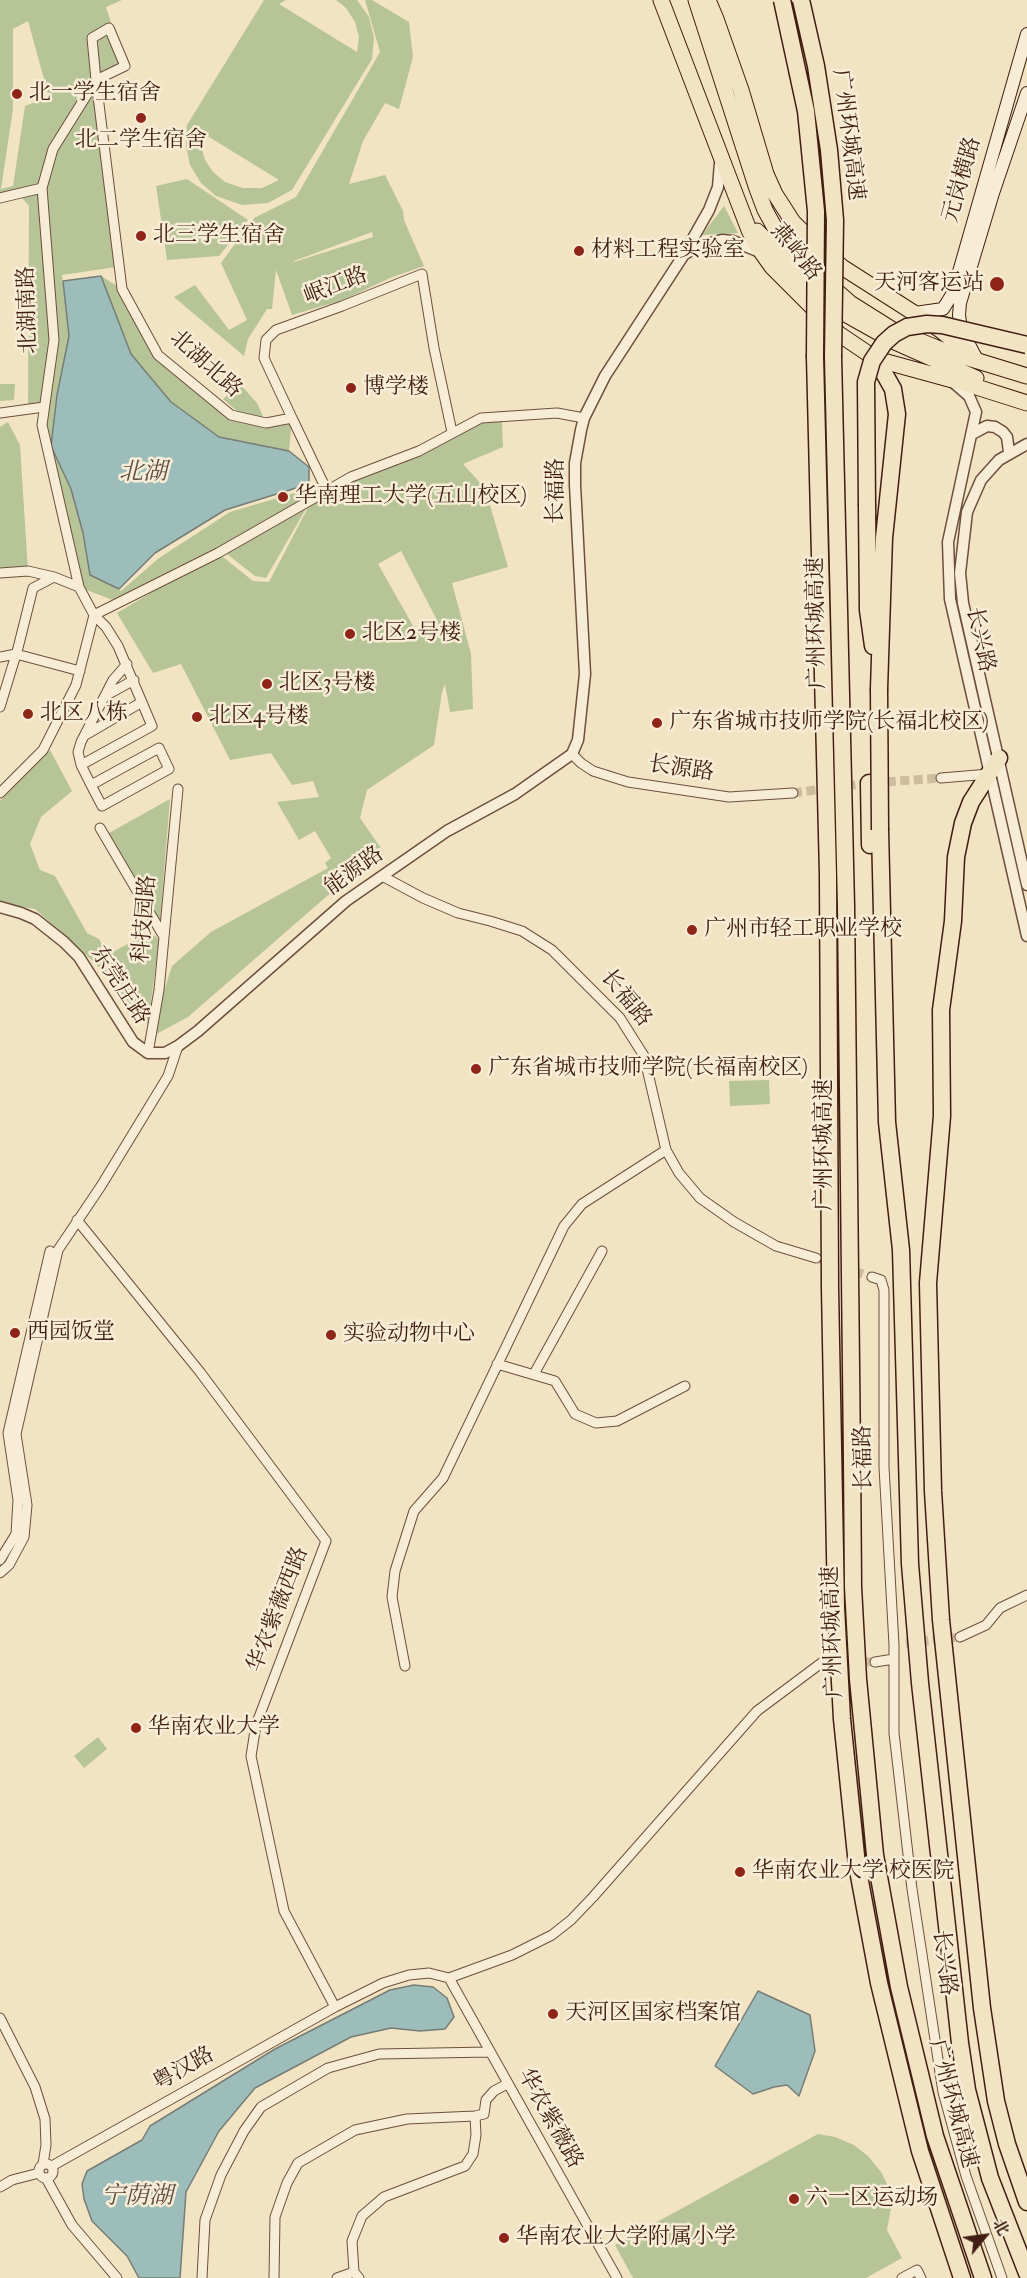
<!DOCTYPE html>
<meta charset="utf-8">
<style>
body{margin:0}
#map{position:relative;width:1027px;height:2278px;overflow:hidden;background:#f2e3c2;font-family:"IM FELL Double Pica","Noto Serif SC",serif}
canvas{display:block}
.north{position:absolute;left:955px;top:2206px;width:60px;height:60px;-webkit-text-stroke:4px #f7edd7;paint-order:stroke;rotate:61deg;font-size:16px;font-weight:700;line-height:24px;text-align:center;color:#401e11}
.north::after{content:'';display:block;margin:auto;width:21px;height:27px;background:#401e11;clip-path:polygon(50% 0,100% 100%,50% 72%,0 100%)}
</style>
<div id="map">
<canvas width="1027" height="2278"></canvas>
<div class="north">北</div>
</div>
<script>
const context = document.querySelector('canvas').getContext('2d');
context.lineJoin = 'round';
function fillPath(path, color) { context.fillStyle = color; context.fill(path, 'evenodd'); }
const toPath = rows => new Path2D(rows.map(r => 'M' + r).join(''));
function stroke(path, color, width, dash) { context.strokeStyle = color; context.lineWidth = width; context.lineCap = dash ? 'butt' : 'round'; context.setLineDash(dash || []); context.stroke(path); }
function label(font, color, halo, rows, align = 'center') {
  context.font = font + ' "IM FELL Double Pica","Noto Serif SC",serif'; context.lineWidth = 5; context.setLineDash([]); context.textBaseline = 'middle'; context.strokeStyle = halo; context.fillStyle = color; for (const [text, x, y, turn = 0] of rows) {
    context.save(); context.translate(x, y); context.rotate((+turn || 0) * Math.PI / 180); context.textAlign = isNaN(turn) ? turn : align; if (halo) context.strokeText(text, 0, 0); context.fillText(text, 0, 0); context.restore();
  }
}
fillPath(toPath([
 [0,0,122,0,106,7,125,66,96,80,116,267,62,275,69,336,57,395,51,446,71,489,83,533,90,574,121,591,159,558,230,512,318,486,308,505,115,601,79,587,42,425,44,408,28,409,29,206,17,192,0,196],
 [28,21,49,97,25,106,13,186,1,189,13,109,13,29],
 [264,0,286,0,279,4,357,52,359,37,355,22,346,8,336,0,357,0,369,17,374,38,372,59,292,190,268,203,242,205,216,196,201,183,190,165,186,146,187,125],
 [201,132,279,180,262,188,243,188,225,182,213,172,205,160,201,146],
 [365,0,372,0,409,22,413,57,399,109,385,103,363,141,349,184,385,175,403,211,404,220,424,266,390,278,343,300,292,315,276,270,272,309,267,309,248,339,244,356,174,297,195,285,229,330,247,320,221,263,254,218,296,197,380,52],
 [372,232,373,237,294,262,294,261],
 [187,179,248,220,219,256,167,260,156,186],
 [724,206,738,233,702,235],
 [101,276,122,289,158,355,230,415,261,421,237,411,223,399,240,384,257,403,266,423,292,418,289,451,219,437,171,402,131,354],
 [0,384,15,384,14,400,0,401],
 [477,420,502,422,503,447,463,464,485,488,508,567,452,583,471,654,473,709,450,712,445,684,442,692,434,745,367,790,360,818,383,851,349,877,188,1017,149,1038,172,966,211,932,328,868,325,863,331,858,315,831,299,840,277,802,319,797,313,781,292,785,271,753,230,760,181,664,153,673,117,613,218,553,253,581,269,582,312,500],
 [401,551,437,620,416,631,378,564],
 [8,422,20,445,28,571,0,574,0,427],
 [307,507,266,578,255,576,227,554],
 [50,750,72,791,41,817,30,844,40,870,55,876,87,933,99,939,108,955,150,931,159,940,148,1025,95,963,35,909,0,903,0,801],
 [170,799,160,922,109,833],
 [769,1080,770,1104,730,1106,729,1081],
 [98,1737,107,1749,84,1768,74,1756],
 [818,2134,835,2137,854,2145,868,2156,881,2172,890,2190,891,2208,887,2230,902,2258,866,2278,633,2278,615,2245]
]), '#b7c497');
const water = toPath([
 [101,276,131,354,171,402,219,437,289,451,309,467,309,484,225,510,155,553,119,589,90,575,83,533,71,489,51,446,57,395,69,336,63,281,101,276],
 [414,1985,433,1987,447,1998,454,2017,445,2029,420,2031,391,2028,351,2037,255,2088,219,2131,186,2192,180,2278,139,2278,127,2256,92,2221,84,2199,82,2184,87,2171,142,2140,150,2126,275,2049,390,1990,414,1985],
 [758,1991,810,2015,815,2051,799,2096,787,2085,774,2087,753,2094,715,2066,758,1991]
]);
fillPath(water, '#9cbdba');
stroke(water, '#777d76', 1.5);
stroke(toPath([
 [793,793,869,783,941,778],
 [816,1258,872,1277],
 [906,1643,960,1637],
 [824,1661,875,1662]
]), '#cebc9f', 9, [9, 4.5]);
const minor = toPath([
 [0,198,42,188],
 [0,413,44,407],
 [292,418,264,358,266,340,276,330,342,306,422,274,434,348,452,432],
 [0,573,28,571,54,577,79,587],
 [0,657,16,654,80,671],
 [105,696,134,680],
 [0,707,18,648,33,588,54,577],
 [87,734,142,702],
 [572,754,581,763,593,771,628,782,729,797,793,793],
 [81,765,78,752,81,742,113,680,127,664],
 [941,778,989,774],
 [91,785,159,748,169,769,102,806,92,787,81,765,152,726,118,646,106,627,94,615,79,587,42,425,54,340,42,188,53,149,96,80,125,66,109,28,92,38,96,80,122,289,158,355,231,415,266,423,292,418,327,491],
 [0,793,43,750,76,685,94,615,218,553,351,477,419,451,481,418,557,413,584,418],
 [100,828,164,937],
 [382,876,423,898,458,913,490,921,522,931,552,950,620,1018,644,1056,666,1150,679,1173,700,1198,734,1222,776,1246,816,1258],
 [148,1053,159,990,178,789],
 [77,1220,200,1372,326,1541,256,1725,251,1756,284,1911,335,2007],
 [872,1277,881,1280,884,1290,884,1467,894,1645,894,1733,912,1889,943,2092,966,2176,1002,2278],
 [497,1364,555,1381,575,1414,596,1423,617,1421,685,1386],
 [534,1374,602,1251],
 [0,1560,16,1534,18,1500,8,1433,50,1251],
 [0,1573,9,1565,24,1537,27,1505,16,1434,58,1250,101,1186,168,1076,178,1046],
 [960,1637,986,1625,1000,1608,1027,1595],
 [875,1662,894,1659],
 [405,1666,392,1597,395,1571,414,1511,443,1478,564,1226,582,1204,666,1150],
 [449,1978,617,2278],
 [0,2018,35,2087,45,2119,46,2145,43,2164],
 '39 2171a7 7 0 1 1 14 0a7 7 0 1 1-14 0Z',
 [52,2166,335,2007,383,1983,409,1975,429,1973,449,1978,512,1955,552,1935,571,1920,593,1897,757,1711,824,1661],
 [46,2178,72,2225,117,2278],
 [0,2187,12,2180,39,2173],
 [202,2278,205,2220,221,2175,244,2131,261,2107,328,2068,379,2054,490,2052],
 [274,2278,275,2217,287,2183,298,2163,355,2130,407,2119,475,2116,484,2114,486,2100,494,2091,507,2084],
 [337,2278,354,2272],
 [359,2278,354,2272,352,2241,362,2216,384,2197,465,2166,473,2154,476,2135,475,2116],
 [902,2278,917,2270,921,2278]
]);
const tertiary = toPath([
 [685,254,696,247,722,240,733,241,760,252],
 [954,383,969,396,976,412,948,542,950,599,1027,936],
 [972,434,987,426,995,427,1003,432,1007,437,1009,452],
 [1027,444,999,460,981,480,967,512,960,573,963,603,1027,885],
 [0,907,21,913,35,919,64,942,79,957,133,1042,148,1053,165,1053,178,1046,198,1031,346,901,447,831,515,794,572,754,578,740,585,674,575,485,575,463,581,430,584,418,605,376,683,256,709,210,718,187,720,163]
]);
const secondary = toPath([
 [915,313,943,309,953,293,1027,34],
 [975,356,961,329,959,315,960,303,993,193,1027,93]
]);
const trunk = toPath([
 [661,0,749,230,755,243,772,267,839,334,876,359,967,384,1027,403],
 [696,0,756,186,765,210,782,241,794,254,850,303,893,330,942,350,1027,376],
 [708,0,716,19,741,90,766,174,775,194,793,222,811,240,842,267,939,329,974,357],
 [757,231,800,276,847,315,897,343,976,378]
]);
const motorway = toPath([
 [815,357,828,874,830,1288,836,1607,842,1719,857,1865,879,1983,920,2151,962,2278],
 [833,357,846,906,852,1458,853,1587,858,1679,875,1855,899,1987,935,2136,983,2278],
 [876,359,893,389,897,414,884,538,879,689],
 [867,506,868,610,873,646],
 [999,758,971,802,963,823,956,857,953,921,941,1010,942,1116,928,1283,933,1491,941,1620,982,2008,996,2101,1007,2144,1027,2202],
 [869,783,870,845],
 [880,830,887,1122,901,1250,910,1564,920,1683,960,2043,967,2090,990,2178,1027,2273]
]);
stroke(minor, '#6c4f3d', 11);
stroke(tertiary, '#6c4f3d', 13);
stroke(secondary, '#401e11', 14);
stroke(trunk, '#401e11', 17);
stroke(motorway, '#401e11', 19);
stroke(minor, '#f7edd7', 9);
stroke(tertiary, '#f7edd7', 10);
stroke(secondary, '#f7edd7', 12);
stroke(trunk, '#f2e3c2', 15);
stroke(motorway, '#f2e3c2', 16);
const motorwayBridge = toPath([
 [782,0,806,111,816,211,815,357],
 [801,0,816,66,829,150,835,220,833,357],
 [867,506,866,382,872,361,884,343,894,334,907,327,927,324,942,325,1027,345],
 [879,689,880,830]
]);
stroke(motorwayBridge, '#401e11', 19, []);
stroke(motorwayBridge, '#f2e3c2', 16);
for (const [x, y, r, color] of [
 [17,94,6,"#8f2418"],
 [141,118,6,"#8f2418"],
 [141,236,6,"#8f2418"],
 [579,251,6,"#8f2418"],
 [997,284,8,"#8f2418"],
 [351,388,6,"#8f2418"],
 [283,497,6,"#8f2418"],
 [350,634,6,"#8f2418"],
 [267,684,6,"#8f2418"],
 [28,714,6,"#8f2418"],
 [197,717,6,"#8f2418"],
 [657,723,6,"#8f2418"],
 [692,930,6,"#8f2418"],
 [476,1069,6,"#8f2418"],
 [15,1333,6,"#8f2418"],
 [331,1335,6,"#8f2418"],
 [136,1728,6,"#8f2418"],
 [740,1872,6,"#8f2418"],
 [553,2014,6,"#8f2418"],
 [794,2199,6,"#8f2418"],
 [504,2238,6,"#8f2418"]
]) { const dot = new Path2D(); dot.arc(x, y, r, 0, 2 * Math.PI); context.fillStyle = color; context.fill(dot); stroke(dot, '#f7edd7', 2); }
label('22px', '#401e11', '#f7edd7', [
 ["北一学生宿舍",29,94],
 ["北二学生宿舍",141,141,"center"],
 ["北三学生宿舍",153,236],
 ["材料工程实验室",591,251],
 ["天河客运站",984,284,"right"],
 ["博学楼",363,388],
 ["华南理工大学(五山校区)",295,497],
 ["北区2号楼",362,634],
 ["北区3号楼",279,684],
 ["北区八栋",40,714],
 ["北区4号楼",209,717],
 ["广东省城市技师学院(长福北校区)",669,723],
 ["广州市轻工职业学校",704,930],
 ["广东省城市技师学院(长福南校区)",488,1069],
 ["西园饭堂",27,1333],
 ["实验动物中心",343,1335],
 ["华南农业大学",148,1728],
 ["华南农业大学 校医院",752,1872],
 ["天河区国家档案馆",565,2014],
 ["六一区运动场",806,2199],
 ["华南农业大学附属小学",516,2238]
], 'left');
label('22px', '#401e11', '#f7edd7', [
 ["广州环城高速",847,135,83],
 ["元岗横路",963,180,-74],
 ["燕岭路",795,253,51],
 ["岷江路",336,287,-21],
 ["北湖南路",29,310,-92],
 ["北湖北路",205,365,42],
 ["长福路",557,491,-90],
 ["广州环城高速",818,623,-91],
 ["长兴路",979,640,78],
 ["长源路",681,770,8],
 ["能源路",355,872,-36],
 ["科技园路",146,919,-85],
 ["东莞庄路",119,986,57],
 ["长福路",625,999,51],
 ["广州环城高速",825,1145,-90],
 ["长福路",865,1458,-91],
 ["华农紫薇西路",279,1610,-69],
 ["广州环城高速",834,1632,-92],
 ["长兴路",943,1963,83],
 ["粤汉路",184,2070,-29],
 ["广州环城高速",952,2104,75],
 ["华农紫薇路",549,2119,61]
]);
label('italic 24px', '#5c4e44', '#f7edd7', [
 ["北湖",143,474],
 ["宁荫湖",137,2198]
]);
</script>
